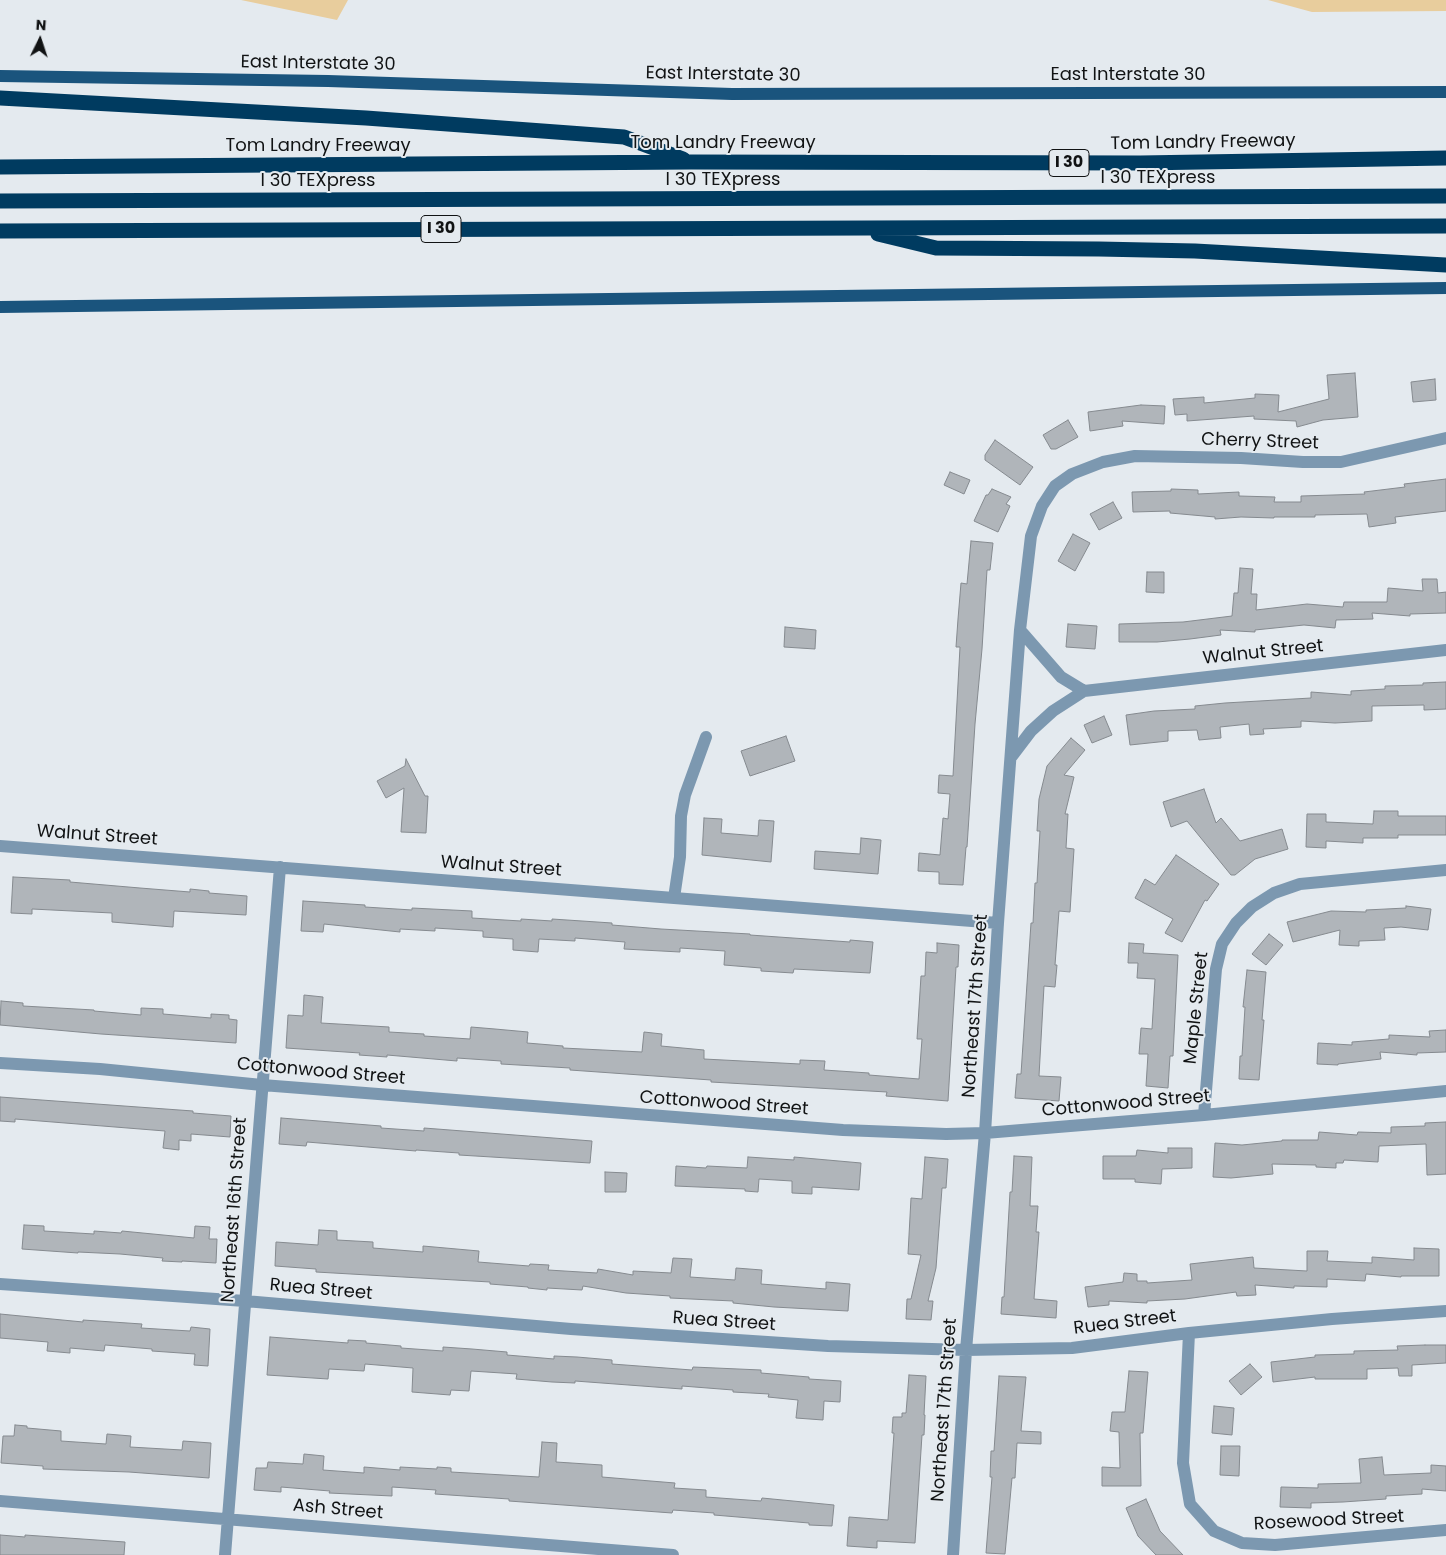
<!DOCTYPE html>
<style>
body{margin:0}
#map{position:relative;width:1446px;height:1555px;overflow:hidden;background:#e4eaef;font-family:Poppins,sans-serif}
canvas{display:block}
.north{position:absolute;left:15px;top:15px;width:50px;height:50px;-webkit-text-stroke:4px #e4eaef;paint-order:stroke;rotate:4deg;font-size:14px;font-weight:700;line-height:20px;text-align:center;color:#111314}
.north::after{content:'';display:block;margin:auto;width:18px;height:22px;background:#111314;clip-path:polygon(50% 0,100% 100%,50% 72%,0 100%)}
</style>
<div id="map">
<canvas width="1446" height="1555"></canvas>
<div class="north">N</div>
</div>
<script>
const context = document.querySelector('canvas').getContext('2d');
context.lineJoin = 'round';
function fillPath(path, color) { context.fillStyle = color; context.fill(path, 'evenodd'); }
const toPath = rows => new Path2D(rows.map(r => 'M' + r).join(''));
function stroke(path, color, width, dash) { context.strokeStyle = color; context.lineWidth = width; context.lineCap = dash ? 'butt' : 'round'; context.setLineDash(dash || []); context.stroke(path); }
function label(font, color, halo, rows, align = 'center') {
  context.font = font + ' Poppins,sans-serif'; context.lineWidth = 4; context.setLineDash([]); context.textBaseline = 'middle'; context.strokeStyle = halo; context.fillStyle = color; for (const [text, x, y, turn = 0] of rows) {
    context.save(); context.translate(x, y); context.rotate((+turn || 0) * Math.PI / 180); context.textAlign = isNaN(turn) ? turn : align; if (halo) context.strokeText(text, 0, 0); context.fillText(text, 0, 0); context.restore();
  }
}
fillPath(toPath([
 [241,0,348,0,337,20],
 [1268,0,1446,0,1446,11,1312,12]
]), '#e8cd9d');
const building = toPath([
 [1355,373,1358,417,1323,420,1297,427,1296,421,1254,419,1254,416,1187,421,1187,414,1175,415,1173,399,1204,397,1204,403,1255,398,1255,394,1279,395,1278,412,1329,399,1327,375,1355,373],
 [1435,379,1436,400,1413,402,1411,382,1435,379],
 [1141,405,1165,406,1164,424,1122,421,1123,426,1090,431,1088,412,1141,405],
 [1068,420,1078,437,1056,449,1051,449,1043,435,1068,420],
 [995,440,1033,467,1020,485,985,460,985,455,995,440],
 [950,472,970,480,964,494,944,485,950,472],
 [1446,479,1446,511,1395,517,1396,523,1369,527,1367,514,1315,515,1315,517,1274,517,1274,518,1241,517,1215,519,1215,517,1170,513,1170,511,1133,512,1132,492,1171,491,1171,489,1198,490,1198,494,1239,492,1239,496,1275,497,1274,502,1301,502,1301,496,1365,494,1364,492,1405,487,1404,484,1446,479],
 [992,489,1011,497,1006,504,1010,506,998,532,974,521,986,495,988,495,992,489],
 [1113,502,1122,518,1099,530,1090,514,1113,502],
 [1073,534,1090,543,1075,571,1058,561,1073,534],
 [971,541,993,543,990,570,987,570,982,649,975,724,967,847,966,847,963,885,939,884,939,872,918,871,919,853,940,855,943,818,948,819,950,794,938,793,939,775,953,776,960,647,956,647,958,619,961,583,967,584,971,541],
 [1240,568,1253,569,1251,594,1257,594,1256,610,1307,604,1343,607,1344,602,1387,602,1388,588,1423,591,1422,579,1437,579,1438,593,1446,592,1446,613,1410,614,1410,616,1372,613,1373,619,1336,620,1335,628,1304,625,1255,630,1255,632,1220,630,1221,635,1190,639,1157,642,1119,642,1119,624,1183,622,1232,616,1234,593,1238,593,1240,568],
 [1147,572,1164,572,1164,593,1146,592,1147,572],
 [1068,624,1097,626,1095,649,1066,647,1068,624],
 [785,627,816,630,815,649,784,647,785,627],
 [1446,682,1446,709,1424,710,1424,705,1372,706,1372,721,1335,723,1301,721,1301,727,1263,729,1264,734,1250,735,1249,724,1220,727,1221,738,1199,740,1197,730,1168,731,1168,741,1130,745,1126,715,1154,711,1195,709,1195,706,1225,703,1311,698,1311,692,1351,695,1351,691,1385,689,1385,686,1423,685,1423,683,1446,682],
 [1104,716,1112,735,1092,743,1084,725,1104,716],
 [786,736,795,761,750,776,741,751,786,736],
 [1071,738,1085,750,1064,775,1074,777,1065,814,1068,814,1066,848,1074,849,1070,912,1059,911,1055,965,1057,965,1055,987,1044,986,1039,1076,1061,1077,1059,1101,1015,1098,1017,1074,1021,1074,1031,923,1033,923,1035,883,1037,883,1040,831,1037,831,1039,799,1047,766,1071,738],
 [406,759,425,796,428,796,426,833,401,832,404,788,386,798,377,781,405,766,406,759],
 [1204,789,1216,823,1221,818,1240,841,1282,829,1288,849,1255,859,1235,875,1231,875,1187,821,1171,827,1163,802,1204,789],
 [1374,811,1398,811,1398,816,1446,816,1446,835,1398,835,1398,838,1363,838,1363,843,1326,841,1326,848,1306,847,1307,814,1326,814,1326,822,1373,824,1374,811],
 [704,818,722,819,721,833,758,836,759,820,774,821,771,862,702,855,704,818],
 [861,838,881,840,878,874,814,869,815,851,860,854,861,838],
 [1176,855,1219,884,1207,901,1205,900,1182,942,1165,933,1173,919,1135,898,1145,879,1155,885,1176,855],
 [13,877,70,880,70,882,140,888,190,892,190,889,209,891,209,893,247,896,246,915,174,911,173,927,112,922,112,913,32,909,32,914,11,913,13,877],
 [303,901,365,905,365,907,412,910,412,908,472,911,472,918,521,921,521,919,552,921,552,919,612,923,612,925,661,929,750,934,750,935,850,942,850,940,873,942,870,973,794,969,793,973,761,971,761,968,724,965,725,951,680,948,680,952,624,949,625,942,575,938,575,941,539,939,538,952,513,950,513,939,483,937,483,931,435,928,435,931,400,929,400,932,324,924,323,932,301,931,303,901],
 [1406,906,1431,909,1428,930,1401,927,1384,928,1385,940,1359,941,1359,946,1339,945,1340,930,1293,942,1287,922,1331,911,1366,912,1366,910,1406,908,1406,906],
 [1269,934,1283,945,1266,965,1252,954,1269,934],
 [937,943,959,945,958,967,956,967,948,1101,886,1096,887,1092,711,1082,711,1080,570,1070,570,1068,501,1064,501,1061,457,1058,457,1061,387,1055,387,1057,359,1055,360,1053,286,1048,288,1015,303,1016,304,995,323,997,321,1023,389,1027,389,1032,424,1034,424,1036,470,1039,471,1027,495,1029,528,1032,527,1043,563,1046,563,1048,642,1052,644,1032,662,1034,661,1046,704,1050,704,1059,800,1064,800,1060,825,1061,824,1070,869,1073,869,1075,919,1079,922,1039,917,1039,921,976,925,976,926,952,937,953,937,943],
 [1129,943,1144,944,1143,953,1178,955,1173,1056,1170,1056,1168,1088,1146,1086,1148,1054,1139,1054,1141,1028,1152,1029,1155,979,1137,978,1138,963,1128,963,1129,943],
 [1247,970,1266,972,1262,1020,1264,1020,1259,1080,1239,1079,1240,1056,1242,1056,1245,1007,1243,1007,1247,970],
 [1,1001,23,1003,23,1006,94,1010,94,1011,141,1015,141,1008,163,1009,163,1014,211,1018,211,1014,229,1015,229,1019,237,1020,236,1043,101,1034,0,1025,1,1001],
 [1446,1030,1446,1052,1417,1053,1417,1055,1380,1052,1381,1059,1338,1064,1338,1065,1317,1064,1318,1043,1352,1045,1352,1042,1389,1039,1389,1035,1430,1037,1429,1031,1446,1030],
 [0,1097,193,1111,193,1113,231,1116,230,1137,191,1134,191,1141,179,1140,179,1150,163,1148,165,1131,15,1119,15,1122,0,1121,0,1097],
 [281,1118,381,1126,381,1128,424,1131,424,1128,592,1141,590,1163,459,1155,459,1153,416,1150,416,1151,307,1142,306,1146,279,1144,281,1118],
 [1446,1122,1446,1174,1427,1175,1426,1144,1379,1146,1378,1162,1344,1160,1343,1163,1336,1163,1336,1168,1316,1167,1316,1165,1272,1164,1273,1174,1231,1178,1213,1177,1215,1143,1242,1145,1282,1141,1282,1140,1318,1140,1319,1132,1357,1135,1358,1132,1391,1133,1391,1127,1425,1126,1425,1123,1446,1122],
 [1168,1148,1192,1148,1192,1168,1162,1169,1161,1184,1135,1182,1135,1179,1103,1179,1103,1156,1136,1156,1137,1150,1168,1153,1168,1148],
 [1014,1156,1032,1157,1030,1206,1038,1206,1036,1232,1039,1232,1034,1299,1057,1301,1056,1318,1001,1314,1002,1297,1004,1297,1010,1192,1012,1192,1014,1156],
 [748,1157,794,1160,794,1157,861,1163,859,1190,812,1187,812,1194,792,1193,792,1181,759,1179,758,1192,745,1191,745,1189,675,1186,676,1166,706,1168,707,1166,747,1168,748,1157],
 [925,1157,948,1159,946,1188,942,1188,936,1268,928,1301,933,1301,931,1320,906,1319,907,1299,911,1299,921,1255,908,1254,911,1198,922,1199,925,1157],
 [605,1172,627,1173,626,1192,605,1192,605,1172],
 [24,1225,44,1226,44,1231,94,1234,94,1231,121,1233,122,1231,194,1238,195,1226,210,1227,209,1239,217,1239,216,1263,182,1261,182,1262,162,1261,163,1258,120,1254,78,1252,78,1253,22,1249,24,1225],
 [319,1230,337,1231,337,1240,373,1242,373,1248,423,1252,423,1246,479,1251,478,1262,529,1266,530,1264,549,1265,548,1270,597,1273,598,1269,633,1275,633,1271,671,1273,673,1258,692,1259,690,1277,735,1280,736,1268,762,1270,761,1284,826,1289,826,1282,850,1284,848,1311,774,1307,733,1303,733,1301,670,1298,670,1296,626,1293,583,1286,582,1290,547,1288,547,1290,528,1288,528,1287,490,1284,490,1282,316,1272,316,1269,275,1266,276,1242,318,1245,319,1230],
 [1414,1248,1439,1249,1439,1276,1401,1276,1401,1277,1366,1274,1365,1281,1327,1279,1327,1287,1294,1286,1294,1288,1255,1285,1256,1295,1237,1296,1236,1292,1185,1299,1147,1301,1147,1303,1109,1301,1109,1305,1088,1307,1085,1287,1123,1282,1124,1273,1137,1274,1137,1281,1147,1281,1147,1283,1192,1280,1190,1264,1253,1257,1254,1268,1307,1271,1307,1251,1328,1251,1327,1261,1372,1263,1372,1257,1414,1260,1414,1248],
 [0,1314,83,1322,83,1320,142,1324,141,1328,190,1331,191,1327,210,1329,208,1366,194,1365,195,1354,152,1351,152,1349,105,1345,104,1351,70,1348,70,1353,47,1351,48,1342,0,1338,0,1314],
 [270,1337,348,1343,348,1340,366,1341,366,1343,401,1346,401,1348,443,1351,443,1347,472,1349,507,1352,507,1355,554,1359,554,1356,577,1357,612,1360,612,1364,692,1370,693,1367,761,1370,761,1373,809,1377,809,1379,841,1381,840,1402,824,1401,823,1420,796,1418,798,1400,768,1397,769,1394,733,1392,733,1390,682,1386,682,1389,575,1381,575,1383,552,1382,516,1379,517,1374,471,1371,469,1391,451,1390,450,1395,412,1392,413,1368,365,1364,364,1371,329,1369,328,1379,267,1375,270,1337],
 [1425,1345,1446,1345,1446,1363,1412,1365,1412,1376,1399,1376,1398,1368,1367,1369,1367,1379,1315,1379,1315,1377,1273,1382,1271,1362,1315,1357,1315,1355,1354,1354,1354,1351,1398,1350,1397,1346,1425,1345],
 [1250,1364,1262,1377,1241,1395,1229,1381,1250,1364],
 [1129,1371,1148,1372,1143,1433,1140,1433,1141,1486,1102,1486,1102,1467,1120,1468,1119,1432,1110,1431,1112,1412,1125,1412,1129,1371],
 [909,1375,926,1376,924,1415,925,1415,924,1435,922,1435,915,1543,877,1541,877,1548,847,1546,849,1517,888,1520,894,1433,892,1433,893,1417,902,1417,902,1413,906,1413,909,1375],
 [999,1376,1026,1377,1021,1431,1041,1432,1041,1444,1017,1443,1015,1478,1012,1478,1005,1554,986,1553,992,1477,990,1477,991,1451,994,1451,999,1376],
 [1214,1406,1234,1408,1232,1435,1212,1433,1214,1406],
 [15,1425,27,1426,27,1428,61,1431,61,1441,106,1444,107,1434,131,1436,130,1447,182,1450,183,1441,211,1443,209,1478,129,1472,43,1469,43,1466,1,1463,3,1436,14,1436,15,1425],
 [542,1442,557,1443,556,1462,602,1465,602,1477,675,1483,674,1488,706,1490,706,1497,761,1501,762,1498,834,1505,832,1526,809,1525,809,1523,714,1515,714,1513,673,1510,672,1513,509,1501,509,1499,435,1494,436,1490,392,1487,392,1496,329,1493,330,1491,281,1487,281,1492,254,1490,256,1468,267,1468,268,1462,303,1464,304,1454,324,1456,323,1470,364,1473,364,1467,400,1470,400,1467,437,1469,437,1467,451,1468,451,1472,539,1477,542,1442],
 [1221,1446,1240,1446,1239,1476,1220,1475,1221,1446],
 [1382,1457,1384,1475,1431,1473,1431,1465,1446,1466,1446,1491,1422,1489,1422,1494,1386,1496,1386,1499,1343,1502,1311,1503,1311,1508,1280,1507,1281,1487,1318,1488,1318,1484,1361,1483,1359,1459,1382,1457],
 [1146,1499,1160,1531,1183,1555,1156,1555,1138,1536,1126,1508,1146,1499],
 [0,1535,25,1537,25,1535,125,1542,124,1555,0,1555,0,1535]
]);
fillPath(building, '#b0b5ba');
stroke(building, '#858a8f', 1);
stroke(toPath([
 [1020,630,1061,677,1084,691,1446,650],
 [1012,756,1031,731,1053,711,1084,691],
 [0,846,998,923],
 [674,898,680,857,681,816,685,795,706,737],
 [0,1063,100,1069,262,1085,843,1130,946,1134,985,1133,1204,1115,1446,1091],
 [1204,1115,1216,969,1222,944,1236,923,1252,907,1274,893,1300,884,1446,870],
 [0,1284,245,1301,571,1329,828,1346,966,1350,1072,1348,1189,1333,1332,1319,1446,1311],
 [1189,1333,1183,1463,1190,1504,1214,1531,1242,1543,1275,1545,1446,1530],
 [0,1501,673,1555],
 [225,1555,280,867],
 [953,1555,966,1350,985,1133,998,923,1020,630,1031,536,1042,506,1055,486,1072,474,1103,462,1135,456,1241,458,1303,462,1341,462,1446,438]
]), '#7c98b0', 12);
stroke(toPath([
 [0,76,328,81,732,94,1446,92],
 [0,307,1446,288]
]), '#1a547d', 12);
stroke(toPath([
 [0,98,366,118,624,137,683,159],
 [0,167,691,162,1140,163,1446,158],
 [0,201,1446,196],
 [0,231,1446,226],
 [878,234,936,248,1099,249,1195,251,1446,265]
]), '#003b60', 15);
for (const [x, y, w] of [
 [1069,163,40],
 [441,229,40]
]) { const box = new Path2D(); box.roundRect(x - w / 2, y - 13.5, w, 27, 4); context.fillStyle = '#e4eaef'; context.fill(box); stroke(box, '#111314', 1); }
label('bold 16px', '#111314', null, [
 ["I 30",1069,163],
 ["I 30",441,229]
]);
label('18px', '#111314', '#e4eaef', [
 ["East Interstate 30",318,64,1],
 ["East Interstate 30",723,75,1],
 ["East Interstate 30",1128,75],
 ["Tom Landry Freeway",723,143],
 ["Tom Landry Freeway",1203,143,-1],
 ["Tom Landry Freeway",318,146],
 ["I 30 TEXpress",1158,178],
 ["I 30 TEXpress",723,180],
 ["I 30 TEXpress",318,181],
 ["Cherry Street",1260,442,2],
 ["Walnut Street",1263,653,-6],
 ["Walnut Street",97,836,4],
 ["Walnut Street",501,867,4],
 ["Northeast 17th Street",976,1006,-86],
 ["Maple Street",1197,1008,-84],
 ["Cottonwood Street",321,1072,5],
 ["Cottonwood Street",724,1104,4],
 ["Cottonwood Street",1126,1104,-5],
 ["Northeast 16th Street",235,1210,-86],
 ["Ruea Street",321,1290,5],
 ["Ruea Street",724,1322,4],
 ["Ruea Street",1125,1323,-7],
 ["Northeast 17th Street",945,1410,-86],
 ["Ash Street",338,1510,5],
 ["Rosewood Street",1329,1521,-3]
]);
</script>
